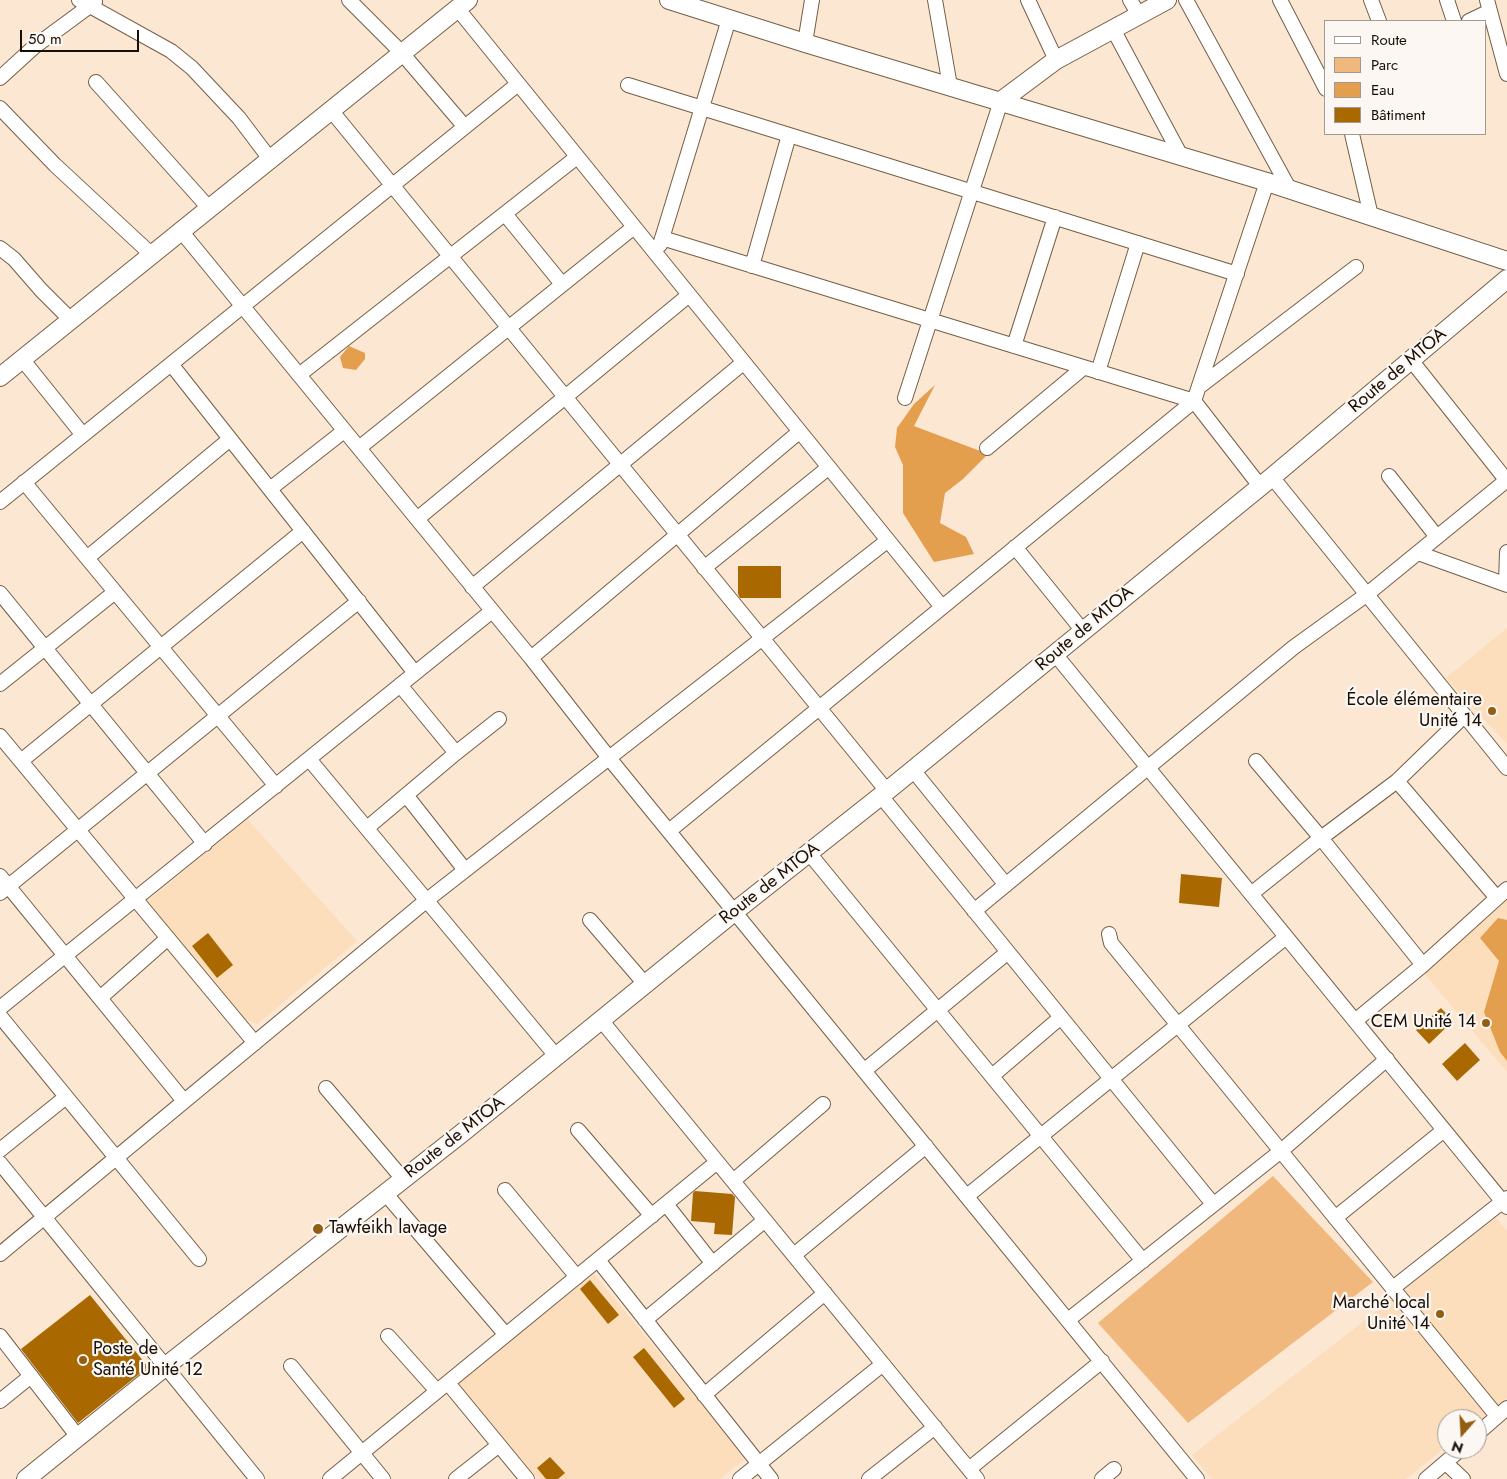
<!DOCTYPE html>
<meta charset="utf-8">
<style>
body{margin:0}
#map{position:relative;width:1507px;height:1479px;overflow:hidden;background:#fce7d2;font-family:Jost,sans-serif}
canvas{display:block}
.legend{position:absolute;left:1324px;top:20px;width:162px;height:115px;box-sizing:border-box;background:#fcf7f2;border:1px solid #a09a94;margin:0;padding:6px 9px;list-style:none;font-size:15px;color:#170e06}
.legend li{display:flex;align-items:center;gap:10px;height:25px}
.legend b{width:25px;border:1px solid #a09a94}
.north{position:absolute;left:1437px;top:1409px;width:50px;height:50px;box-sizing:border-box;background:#fcf7f2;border:1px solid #a09a94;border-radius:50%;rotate:199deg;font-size:14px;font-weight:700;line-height:20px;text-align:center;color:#170e06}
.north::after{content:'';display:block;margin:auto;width:18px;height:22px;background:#935d13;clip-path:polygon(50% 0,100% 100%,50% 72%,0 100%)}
.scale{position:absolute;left:20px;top:30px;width:119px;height:22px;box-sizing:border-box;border:2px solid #170e06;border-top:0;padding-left:6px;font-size:15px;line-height:18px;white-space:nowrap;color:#170e06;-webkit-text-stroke:4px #fcf7f2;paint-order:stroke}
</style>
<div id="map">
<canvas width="1507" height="1479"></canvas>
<ul class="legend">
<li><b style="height:6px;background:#fff"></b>Route</li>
<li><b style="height:14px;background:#f0b87c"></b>Parc</li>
<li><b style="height:14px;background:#e49f4e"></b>Eau</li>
<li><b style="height:14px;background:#a96800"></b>Bâtiment</li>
</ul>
<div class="north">N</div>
<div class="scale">50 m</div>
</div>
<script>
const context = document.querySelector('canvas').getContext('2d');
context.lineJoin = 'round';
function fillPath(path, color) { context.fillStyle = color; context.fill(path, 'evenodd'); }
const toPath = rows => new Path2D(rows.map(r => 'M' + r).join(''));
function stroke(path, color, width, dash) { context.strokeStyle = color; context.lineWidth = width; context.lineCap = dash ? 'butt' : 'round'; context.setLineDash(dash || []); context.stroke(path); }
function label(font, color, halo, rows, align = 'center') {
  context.font = font + ' Jost,sans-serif'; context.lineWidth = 4.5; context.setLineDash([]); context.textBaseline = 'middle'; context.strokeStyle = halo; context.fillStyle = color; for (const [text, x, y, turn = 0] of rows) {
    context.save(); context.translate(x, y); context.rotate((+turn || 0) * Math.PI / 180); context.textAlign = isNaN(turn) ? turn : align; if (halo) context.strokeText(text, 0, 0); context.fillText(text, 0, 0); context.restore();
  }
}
fillPath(toPath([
 [1507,628,1507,744,1446,678],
 [247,819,357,941,257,1024,239,1016,144,904],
 [1507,900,1507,1072,1424,973],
 [1496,1218,1507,1231,1507,1398,1477,1422,1477,1419,1447,1419,1447,1446,1406,1479,1212,1479,1192,1455],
 [594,1274,746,1458,720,1479,538,1479,458,1383]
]), '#fcddbc');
fillPath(toPath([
 [1273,1176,1373,1282,1188,1423,1098,1323]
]), '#f0b87c');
fillPath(toPath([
 [349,346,365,353,365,359,356,370,343,368,340,357],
 [935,385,914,426,988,454,963,479,945,493,940,523,966,537,974,554,934,562,903,513,903,465,895,447,897,428,914,404],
 [1498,918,1507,920,1507,1061,1500,1052,1484,1012,1499,961,1480,938]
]), '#e49f4e');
fillPath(toPath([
 [738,566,781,566,781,598,740,598,738,594],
 [1181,874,1222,878,1219,907,1179,903],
 [208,933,233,965,217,978,192,946],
 [1441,1008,1453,1021,1429,1044,1416,1030],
 [1465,1043,1480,1060,1457,1081,1442,1064],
 [695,1191,732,1194,735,1197,732,1235,714,1234,715,1223,691,1221,693,1193],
 [590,1280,619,1315,608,1324,580,1289],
 [90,1295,148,1367,78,1423,21,1349],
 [644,1348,685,1399,674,1408,633,1357],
 [550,1457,565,1473,558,1479,546,1479,537,1468]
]), '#a96800');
const minor = toPath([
 [79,0,171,51,192,68,239,118,270,159],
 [349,0,401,52,465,127],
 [935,0,950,86],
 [1028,0,1056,60],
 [1130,0,1139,15],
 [1186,0,1290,190],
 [1280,0,1326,89],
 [1371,0,1379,21],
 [1447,0,1454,21],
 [1487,0,1507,74],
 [457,8,942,607],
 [1469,21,1490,11],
 [1113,29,1181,156],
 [805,43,812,0],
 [0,78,34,47,95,2],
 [96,82,209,208],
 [628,85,1237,274],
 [0,108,55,165,151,254],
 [330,109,887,791],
 [1352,134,1371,216],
 [505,214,562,284],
 [181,231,531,658,609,758,1197,1479],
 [662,238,1194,401,1260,486],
 [660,245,729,19],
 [0,248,14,259,41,290,71,320],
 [752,266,789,135],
 [1014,346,1055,217],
 [22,359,83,435],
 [1411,360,1507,481],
 [171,364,415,673],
 [1098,372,1138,243],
 [299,375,577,157],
 [1199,387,1356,267],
 [905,398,1001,101],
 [359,448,634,227],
 [987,448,1083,368],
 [1389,476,1437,537],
 [1272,477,1507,768],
 [24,482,276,786],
 [270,489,344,431],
 [0,502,518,84],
 [417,519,689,295],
 [1015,547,1083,631],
 [1418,553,1507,585],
 [87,558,230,439],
 [704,568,828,468],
 [1506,584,1507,552],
 [472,587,743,363],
 [0,593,205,844],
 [1055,654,1507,1207],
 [531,658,799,432],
 [0,684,115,592],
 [400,685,456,753],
 [1464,716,1397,781,1497,898],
 [0,736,255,1043],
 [309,759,556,1056],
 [21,761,303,531],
 [1256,761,1321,838,1423,965],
 [913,770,1006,885],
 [406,795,465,870],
 [881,796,1213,1204],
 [367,828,456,753,499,719],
 [669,831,1194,401,1267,182],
 [809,853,1143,1261],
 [0,876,184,1101],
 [0,893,359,601],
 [1251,894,1321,838,1397,781],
 [974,911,1294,647,1366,595,1507,480],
 [590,920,645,984],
 [1109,934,1111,943,1497,1416],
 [100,998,168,938],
 [0,1008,492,611],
 [0,1016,199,1259],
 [601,1020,977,1479],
 [1355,1021,1423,965,1507,889],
 [865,1070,1008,952],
 [992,1076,1061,1017],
 [326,1088,403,1179],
 [578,1130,652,1216],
 [0,1150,66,1097],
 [0,1163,257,1479],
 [733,1181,823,1104],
 [505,1190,577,1277],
 [385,1193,506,1335],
 [967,1196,1286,937],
 [666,1204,713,1264],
 [1335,1218,1444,1130],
 [0,1254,427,900,887,541],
 [794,1255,926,1146],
 [598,1260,771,1479],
 [1393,1288,1507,1198],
 [645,1320,765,1220],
 [1068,1320,1281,1151,1387,1059],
 [0,1336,78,1437],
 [388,1336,437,1391],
 [291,1366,383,1479],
 [448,1383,527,1479],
 [704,1395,825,1293],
 [0,1401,31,1376],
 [1477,1434,1507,1408],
 [1446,1463,1463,1479],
 [969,1469,1102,1361],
 [330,1479,717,1162],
 [456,1479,499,1445],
 [740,1479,883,1364],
 [869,1479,935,1427],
 [1102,1479,1114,1469],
 [1426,1479,1461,1449]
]);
const tertiary = toPath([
 [669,0,805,43,1267,182,1507,261],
 [1001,101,1056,60,1167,0],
 [0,377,468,0],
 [26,1479,166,1366,462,1133,734,912,887,791,1272,477,1507,279]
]);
stroke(minor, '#745e46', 16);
stroke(tertiary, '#745e46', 20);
stroke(minor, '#fff', 14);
stroke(tertiary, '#fff', 18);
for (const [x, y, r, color] of [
 [1492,711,5,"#935d13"],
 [1486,1023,5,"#935d13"],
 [318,1229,6,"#935d13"],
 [1440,1314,5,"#935d13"],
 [83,1360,5,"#935d13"]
]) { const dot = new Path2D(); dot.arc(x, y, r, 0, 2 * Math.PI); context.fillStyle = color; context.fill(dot); stroke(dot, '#fcf7f2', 2); }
label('18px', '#170e06', '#fcf7f2', [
 ["Route de MTOA",1398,371,-40],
 ["Route de MTOA",1085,629,-40],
 ["Route de MTOA",770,884,-38],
 ["Route de MTOA",455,1138,-38]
]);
label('18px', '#170e06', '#fcf7f2', [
 ["École élémentaire",1482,701],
 ["Unité 14",1482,722],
 ["CEM Unité 14",1476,1023],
 ["Tawfeikh lavage",329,1229,"left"],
 ["Marché local",1430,1304],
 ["Unité 14",1430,1325],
 ["Poste de",93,1350,"left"],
 ["Santé Unité 12",93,1371,"left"]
], 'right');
</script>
